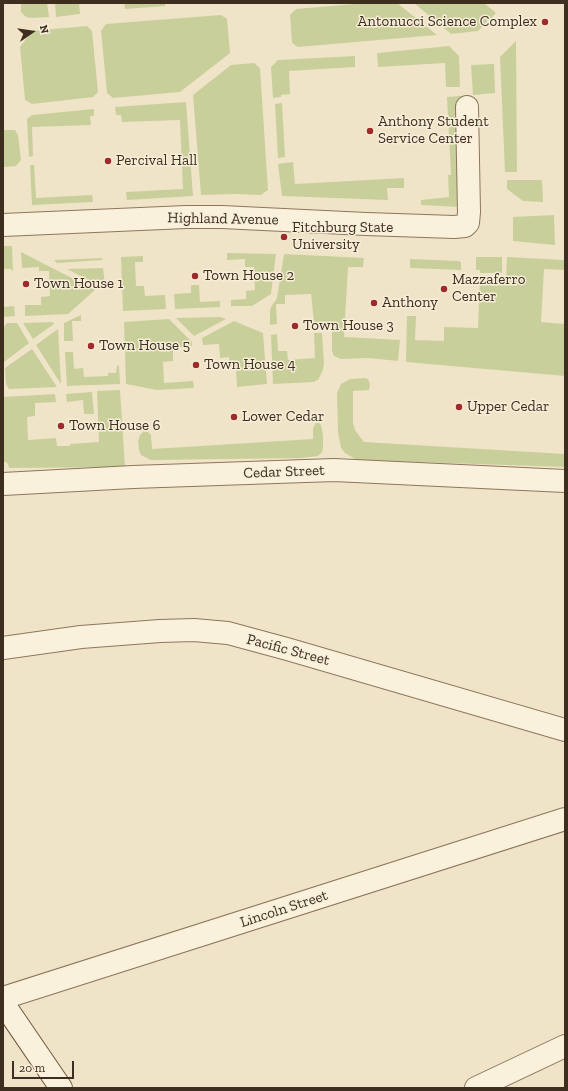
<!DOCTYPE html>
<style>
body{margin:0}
#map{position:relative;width:568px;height:1091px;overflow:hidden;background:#f0e4c8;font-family:"Zilla Slab",serif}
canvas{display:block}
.frame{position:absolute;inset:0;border:4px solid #3d2e20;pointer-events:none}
.north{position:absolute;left:12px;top:12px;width:40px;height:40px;-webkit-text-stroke:3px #f7eed8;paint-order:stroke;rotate:77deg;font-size:11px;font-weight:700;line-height:16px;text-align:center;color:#3d2e20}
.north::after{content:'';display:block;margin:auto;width:14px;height:18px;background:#3d2e20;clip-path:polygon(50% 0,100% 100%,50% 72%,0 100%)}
.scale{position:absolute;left:12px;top:1061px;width:62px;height:18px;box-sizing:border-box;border:2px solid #3d2e20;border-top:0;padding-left:5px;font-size:12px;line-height:14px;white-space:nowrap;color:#3d2e20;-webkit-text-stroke:3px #f7eed8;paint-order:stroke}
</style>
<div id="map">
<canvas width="568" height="1091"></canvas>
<div class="frame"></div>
<div class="north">N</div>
<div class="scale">20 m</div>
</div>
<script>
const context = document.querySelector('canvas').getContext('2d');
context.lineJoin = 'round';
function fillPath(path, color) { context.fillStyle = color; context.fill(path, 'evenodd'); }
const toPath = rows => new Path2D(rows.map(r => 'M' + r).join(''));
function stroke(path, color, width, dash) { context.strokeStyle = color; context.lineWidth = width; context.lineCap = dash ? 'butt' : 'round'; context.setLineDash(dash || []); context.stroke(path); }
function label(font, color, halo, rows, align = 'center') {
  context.font = font + ' "Zilla Slab",serif'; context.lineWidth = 3; context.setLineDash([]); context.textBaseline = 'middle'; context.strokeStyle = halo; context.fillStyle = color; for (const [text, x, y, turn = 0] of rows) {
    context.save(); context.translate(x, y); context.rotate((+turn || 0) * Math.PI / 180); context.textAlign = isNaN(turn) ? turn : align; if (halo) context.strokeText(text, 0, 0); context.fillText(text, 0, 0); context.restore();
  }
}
fillPath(toPath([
 [21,3,47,3,49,17,32,18,26,17,21,12],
 [55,3,79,3,80,14,56,17],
 [124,3,165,3,165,6,125,9],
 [366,3,397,3,437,35,298,47,292,43,290,15,296,9],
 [414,3,484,3,496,13,478,31,451,34],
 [221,15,227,19,230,53,180,92,113,98,107,93,101,31,106,24],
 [87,26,92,31,98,92,93,97,32,104,25,100,20,47,32,31],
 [516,41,517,172,505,172,500,57],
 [449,46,459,56,460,87,446,87,445,63,378,67,377,53],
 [355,56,355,67,289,71,290,94,281,95,281,97,273,98,271,67,278,60],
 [254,63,260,68,268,190,261,195,237,194,201,195,193,95,231,65],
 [494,64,495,93,473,95,471,65],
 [461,96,461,102,456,102,462,200,459,207,421,205,421,200,449,197,448,175,451,175,447,97],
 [186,102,193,196,127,200,126,192,183,189,180,120,122,122,121,115,116,115,115,107],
 [282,103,285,157,278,158,275,104],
 [94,109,94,116,90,116,91,125,32,127,33,156,29,157,27,119,32,115],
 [3,130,15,130,18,135,21,160,16,166,3,167],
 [293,162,295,184,404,178,404,188,387,188,388,200,282,196,278,164],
 [30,165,34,165,36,198,92,195,93,202,32,205],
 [507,180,542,180,543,202,523,201,507,189],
 [554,215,555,245,513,241,513,217],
 [3,246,12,246,13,272,11,269,3,269],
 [21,252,95,290,68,314,25,316,25,305,41,305,41,297,50,296,49,271,39,271,39,267,22,268],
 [227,253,276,254,271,294,252,306,231,306,231,300,246,299,246,291,255,290,254,267,245,267,245,259,227,260],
 [284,254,364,258,363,267,348,267,344,337,400,340,398,361,368,358,341,359,334,356,332,351,332,322,314,322,311,294,285,295,285,304,276,304,277,324,270,325,270,311,271,307,277,298],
 [143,256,143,262,135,262,136,286,144,286,145,296,165,295,166,309,123,311,121,257],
 [476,257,502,257,502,273,480,273,480,270,476,270],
 [507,257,565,260,565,270,544,269,541,322,565,324,565,376,406,362,407,316,416,316,415,340,444,341,444,327,478,328,480,278,506,279],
 [102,258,102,260,57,263,54,260],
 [410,259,458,261,461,262,461,270,410,268],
 [103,268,105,285,100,286,67,269],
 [191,285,199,285,200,302,220,301,220,307,175,309,174,294,191,293],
 [14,306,15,316,3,317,3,307],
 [81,315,81,321,72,321,73,341,64,341,64,323],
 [220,317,226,319,194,336,176,318],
 [169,319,192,342,192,346,173,347,173,361,163,362,164,383,193,381,194,388,157,390,126,384,124,322],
 [234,321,263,333,267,384,237,387,236,368,230,368,229,357,220,358,219,344,203,345,202,338],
 [53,322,54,324,33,339,23,323],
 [7,323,17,323,29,343,4,362,3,328],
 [58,329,61,384,36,345],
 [314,333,322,333,324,364,323,370,318,380,313,382,273,384,271,335,277,334,278,351,287,351,288,360,315,358],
 [32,349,57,387,9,389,6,384,5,368],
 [65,352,73,352,74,369,83,368,84,377,108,376,108,373,116,373,117,366,119,365,120,384,67,386],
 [365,378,368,379,370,384,369,390,353,391,353,423,355,430,364,442,565,454,565,467,357,460,345,453,341,448,338,432,337,393,341,384,350,379],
 [120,390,125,467,9,468,8,464,6,462,3,462,3,397,55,394,56,402,35,403,35,416,27,417,28,440,56,438,57,446,70,446,70,444,99,442,97,391],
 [92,392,94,414,84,414,83,400,67,402,66,394],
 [316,423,319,423,321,425,323,435,323,447,322,452,318,456,301,458,151,460,141,455,139,450,138,442,140,435,144,431,148,432,151,435,152,449,313,439,313,428]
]), '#c9cf9b');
const street = toPath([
 [3,225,186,217,222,217,366,224,454,227,465,226,468,223,469,212,467,107],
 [3,484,133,477,334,470,565,481],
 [3,648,81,637,160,631,194,630,228,633,287,649,565,730],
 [3,998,565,819],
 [476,1088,565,1046]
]);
const secondary = toPath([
 [3,1003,61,1088]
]);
stroke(street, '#8d765c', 24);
stroke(secondary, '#6f573f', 24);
stroke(street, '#faf1dc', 22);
stroke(secondary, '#faf1dc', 22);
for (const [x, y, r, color] of [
 [545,22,4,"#9e2a2b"],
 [370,131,4,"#9e2a2b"],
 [108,161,4,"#9e2a2b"],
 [284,237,4,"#9e2a2b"],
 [195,276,4,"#9e2a2b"],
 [26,284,4,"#9e2a2b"],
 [444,289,4,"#9e2a2b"],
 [374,303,4,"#9e2a2b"],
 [295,326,4,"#9e2a2b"],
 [91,346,4,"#9e2a2b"],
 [196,365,4,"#9e2a2b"],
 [459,407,4,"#9e2a2b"],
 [234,417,4,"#9e2a2b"],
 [61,426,4,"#9e2a2b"]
]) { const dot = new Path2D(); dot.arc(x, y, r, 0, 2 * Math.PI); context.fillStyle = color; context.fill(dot); stroke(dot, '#f7eed8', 1.5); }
label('15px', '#3d2e20', '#f7eed8', [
 ["Antonucci Science Complex",537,22,"right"],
 ["Anthony Student",378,122],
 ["Service Center",378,139],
 ["Percival Hall",116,161],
 ["Fitchburg State",292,228],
 ["University",292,245],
 ["Town House 2",203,276],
 ["Mazzaferro",452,280],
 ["Center",452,297],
 ["Town House 1",34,284],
 ["Anthony",382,303],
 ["Town House 3",303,326],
 ["Town House 5",99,346],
 ["Town House 4",204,365],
 ["Upper Cedar",467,407],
 ["Lower Cedar",242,417],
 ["Town House 6",69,426]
], 'left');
label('15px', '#3d2e20', '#f7eed8', [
 ["Highland Avenue",223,219,1],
 ["Cedar Street",284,472,-2],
 ["Pacific Street",288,650,15],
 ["Lincoln Street",284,909,-18]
]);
</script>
